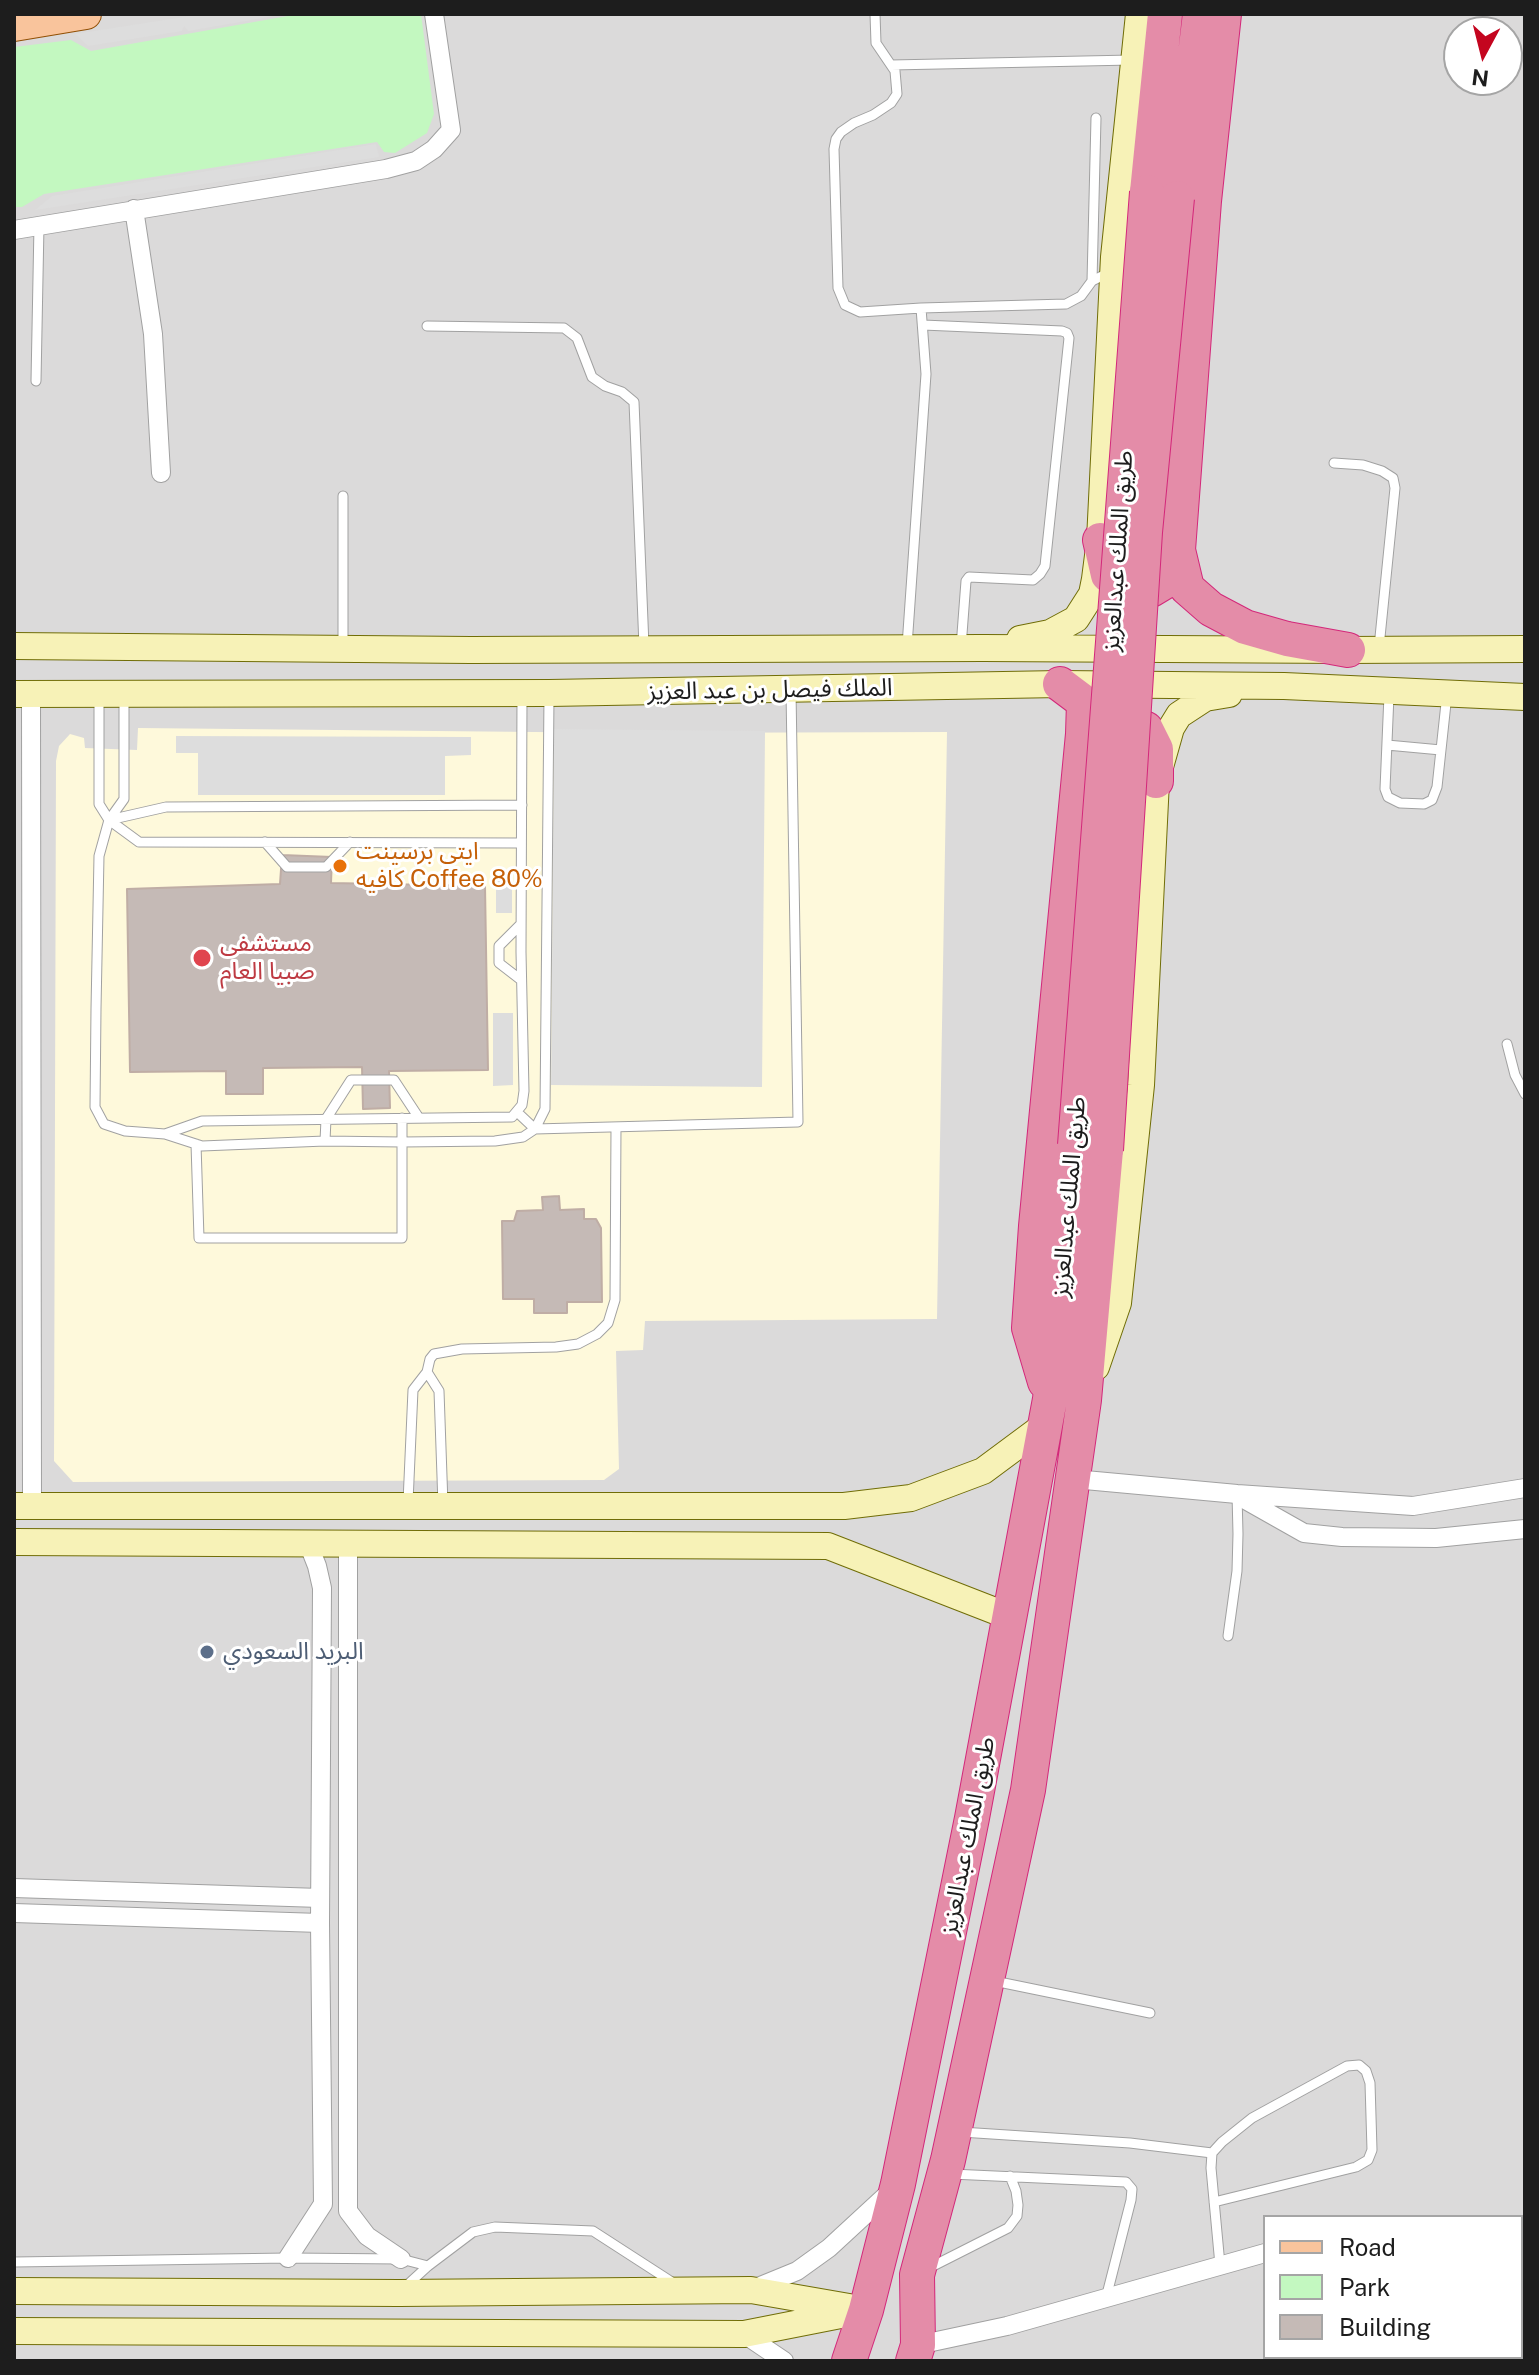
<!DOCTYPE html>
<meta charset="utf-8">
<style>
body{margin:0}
#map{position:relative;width:1539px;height:2375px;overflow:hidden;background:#eee8e3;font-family:"Public Sans",sans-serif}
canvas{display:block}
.frame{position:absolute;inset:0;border:16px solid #1d1d1d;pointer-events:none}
.legend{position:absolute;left:1263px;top:2215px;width:260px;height:144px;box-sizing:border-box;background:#fff;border:2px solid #a5a5a5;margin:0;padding:10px 14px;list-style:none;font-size:24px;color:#1d1d1d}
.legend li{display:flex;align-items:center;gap:16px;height:40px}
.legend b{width:40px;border:2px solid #a5a5a5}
.north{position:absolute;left:1443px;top:16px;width:80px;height:80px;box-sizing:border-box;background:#fff;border:2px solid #a5a5a5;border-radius:50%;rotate:187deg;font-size:22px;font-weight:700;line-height:32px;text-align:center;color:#1d1d1d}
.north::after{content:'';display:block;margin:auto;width:28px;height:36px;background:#c4051f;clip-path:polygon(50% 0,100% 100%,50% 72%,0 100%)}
</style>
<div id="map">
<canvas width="1539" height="2375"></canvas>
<div class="frame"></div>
<ul class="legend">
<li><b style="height:10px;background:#f9c49c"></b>Road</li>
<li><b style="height:22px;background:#c3f8c0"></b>Park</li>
<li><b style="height:22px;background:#c5bab6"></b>Building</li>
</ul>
<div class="north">N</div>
</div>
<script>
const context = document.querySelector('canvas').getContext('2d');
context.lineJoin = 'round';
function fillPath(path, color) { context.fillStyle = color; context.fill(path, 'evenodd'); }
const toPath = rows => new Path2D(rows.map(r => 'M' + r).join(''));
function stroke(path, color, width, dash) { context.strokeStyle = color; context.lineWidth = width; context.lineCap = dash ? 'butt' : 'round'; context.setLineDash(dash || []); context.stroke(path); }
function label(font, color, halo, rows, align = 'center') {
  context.font = font + ' "Public Sans","Noto Sans Arabic",sans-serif'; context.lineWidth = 6; context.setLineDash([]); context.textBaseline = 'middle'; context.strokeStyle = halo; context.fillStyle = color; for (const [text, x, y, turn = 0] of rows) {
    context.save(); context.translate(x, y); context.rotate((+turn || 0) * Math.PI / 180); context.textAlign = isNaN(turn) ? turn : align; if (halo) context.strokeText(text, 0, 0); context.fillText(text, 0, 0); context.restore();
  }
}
fillPath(toPath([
 [14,14,1525,14,1525,2361,14,2361],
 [1459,32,1507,32,1507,80,1459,80],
 [1265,2217,1521,2217,1521,2357,1265,2357]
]), '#dbdada');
fillPath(toPath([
 [138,728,633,733,947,732,937,1319,645,1321,643,1350,616,1351,619,1469,604,1480,73,1482,54,1461,56,761,59,746,70,734,84,738,85,748,137,750]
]), '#fef9db');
fillPath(toPath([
 [299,14,421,14,434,114,427,133,395,153,384,152,377,142,44,194,22,207,14,207,14,47,71,40,91,51]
]), '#c3f8c0');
fillPath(toPath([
 [203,14,286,14,188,31,184,26,182,31,88,46,75,34],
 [376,144,379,157,35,210,52,196],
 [554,729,765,731,762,1087,551,1085],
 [176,736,471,737,471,755,445,756,445,795,198,795,198,753,176,753],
 [496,873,512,873,512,913,496,913],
 [493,1013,513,1013,513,1085,493,1086]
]), '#ddd');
const building = toPath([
 [282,855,332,857,331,883,485,886,488,1070,389,1071,390,1108,363,1109,362,1067,263,1068,263,1094,226,1094,226,1071,130,1072,127,889,280,884,282,855],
 [559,1196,560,1210,584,1209,584,1219,596,1219,601,1228,602,1302,567,1302,567,1313,534,1313,534,1299,503,1299,502,1221,514,1221,517,1211,543,1210,542,1197,559,1196]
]);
fillPath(building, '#c5bab6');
stroke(building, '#bfada5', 2);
const lane = toPath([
 [875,14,876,43,895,71,897,94,891,103,873,115,854,123,841,132,836,139,834,149,838,288,845,305,860,312,921,308,926,374,907,646],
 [891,65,1132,60],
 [1092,281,1096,118],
 [921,308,1066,304,1081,296,1092,281,1110,272],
 [923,325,1062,331,1067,333,1069,338,1045,566,1040,574,1033,580,969,577,966,581,961,647],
 [427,326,564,328,577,338,592,377,605,386,622,392,634,402,644,646],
 [36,381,39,225],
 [1334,463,1363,465,1382,471,1393,478,1395,488,1379,647],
 [343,496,343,646],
 [99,695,99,804,109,820,124,799,124,696],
 [1389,695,1385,789,1388,797,1400,803,1424,804,1432,800,1437,787,1447,694],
 [1387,745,1441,750],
 [109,820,99,856,96,1009,95,1107,104,1124,125,1131,165,1134,202,1146,325,1141,402,1142,495,1141,523,1137,535,1129,545,1109,549,697],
 [109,820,139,842,521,843],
 [109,820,166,807,522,805],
 [265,842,287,867,326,867,350,842],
 [521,924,499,946,499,963,521,980],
 [1507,1044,1515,1075,1525,1094],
 [517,1112,535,1129,798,1122,791,691],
 [165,1134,202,1121,512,1117,522,1105,524,1091,521,952,522,697],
 [325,1141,326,1119,351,1080,394,1080,419,1118],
 [196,1144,199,1238,402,1238,402,1118],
 [427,1372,439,1391,443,1505],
 [408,1502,413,1390,427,1372,430,1359,434,1354,462,1349,556,1347,578,1344,597,1334,608,1323,615,1300,616,1127],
 [1228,1636,1237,1571,1238,1534,1237,1494],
 [994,1981,1150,2013],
 [961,2132,1130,2143,1212,2153],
 [951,2174,1126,2182,1132,2189,1131,2200,1106,2298],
 [1214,2202,1356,2167,1368,2160,1372,2150,1370,2083,1366,2071,1359,2065,1347,2066,1252,2118,1222,2142,1212,2153,1211,2168,1220,2265],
 [14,2262,288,2258,401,2259,428,2266],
 [929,2268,1008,2228,1017,2216,1018,2205,1016,2191,1010,2176],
 [405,2287,428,2266,473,2232,495,2227,593,2231,675,2284]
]);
const street = toPath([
 [134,209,153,334,161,473],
 [14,230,386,169,416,161,434,149,451,130,434,14],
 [31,694,32,1506],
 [1074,1479,1237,1494,1413,1506,1525,1488],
 [1242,1498,1304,1533,1342,1537,1436,1538,1525,1529],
 [348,1543,348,2211,367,2236,401,2259],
 [14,1888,320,1898],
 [14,1913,320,1923],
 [1521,2231,1525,2231],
 [288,2258,323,2204,320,1923,322,1588,317,1566,308,1543],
 [753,2289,797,2271,829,2248,893,2189],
 [744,2334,784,2361],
 [918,2345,1007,2326,1265,2253],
 [1413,2357,1414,2361]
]);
const secondary = toPath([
 [1020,639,1050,633,1076,619,1092,594,1095,579,1100,540,1114,257,1139,14],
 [14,646,471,650,983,648,1348,650,1525,649],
 [14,694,549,693,1060,684,1284,686,1525,697],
 [1096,1367,1118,1303,1141,1085,1156,781,1171,728,1179,715,1205,698,1229,694],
 [14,1506,844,1506,911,1498,983,1471,1045,1425],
 [14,1542,828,1546,1008,1616],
 [14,2291,399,2293,751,2290,849,2307],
 [14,2331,744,2334,866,2310]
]);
const primary = toPath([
 [14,26,86,14]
]);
const highway = toPath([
 [1224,14,1204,201,1178,550,1187,588,1211,609,1245,627,1287,639,1348,650],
 [1147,192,1165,14],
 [1177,198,1200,14],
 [1100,540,1108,575,1126,589,1151,590,1166,581,1174,569,1178,550],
 [1110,727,1120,722,1135,724,1146,729,1156,749,1156,781],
 [1045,1382,1029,1328,1036,1226,1083,734,1084,702,1060,684],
 [849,2361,866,2310,898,2184,972,1818,1050,1399,1075,1145],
 [913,2361,918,2345,917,2275,948,2160,1028,1790,1084,1400,1106,1150]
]);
stroke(lane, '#a1a1a1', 11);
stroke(street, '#a1a1a1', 20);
stroke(secondary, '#706d07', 28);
stroke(primary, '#914f04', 32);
stroke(highway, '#d3287a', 36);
stroke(lane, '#fff', 9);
stroke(street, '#fff', 18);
stroke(secondary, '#f7f2b7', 26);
stroke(primary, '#f9c49c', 30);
stroke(highway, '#e48ca8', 34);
const highwayBridge = toPath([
 [1075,1145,1147,192],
 [1106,1150,1145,532,1177,198]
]);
stroke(highwayBridge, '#d3287a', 36, []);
stroke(highwayBridge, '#e48ca8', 34);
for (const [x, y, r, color] of [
 [340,866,8,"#e8710a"],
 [202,958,10,"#e0444e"],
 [207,1652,8,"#5c6f8a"]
]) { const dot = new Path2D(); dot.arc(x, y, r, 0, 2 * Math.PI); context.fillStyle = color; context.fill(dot); stroke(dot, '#fff', 3); }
label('24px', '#1d1d1d', '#fff', [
 ["طريق الملك عبدالعزيز",1118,551,-86],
 ["الملك فيصل بن عبد العزيز",770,690,-1],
 ["طريق الملك عبدالعزيز",1069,1197,-85],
 ["طريق الملك عبدالعزيز",968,1836,-79]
]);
label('24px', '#c56008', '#fff', [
 ["ايتي برسينت",356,852],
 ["كافيه Coffee 80%",356,880]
], 'left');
label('24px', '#be3a42', '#fff', [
 ["مستشفى",220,944],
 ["صبيا العام",220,972]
], 'left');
label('24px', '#4e5e75', '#fff', [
 ["البريد السعودي",223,1652]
], 'left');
</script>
